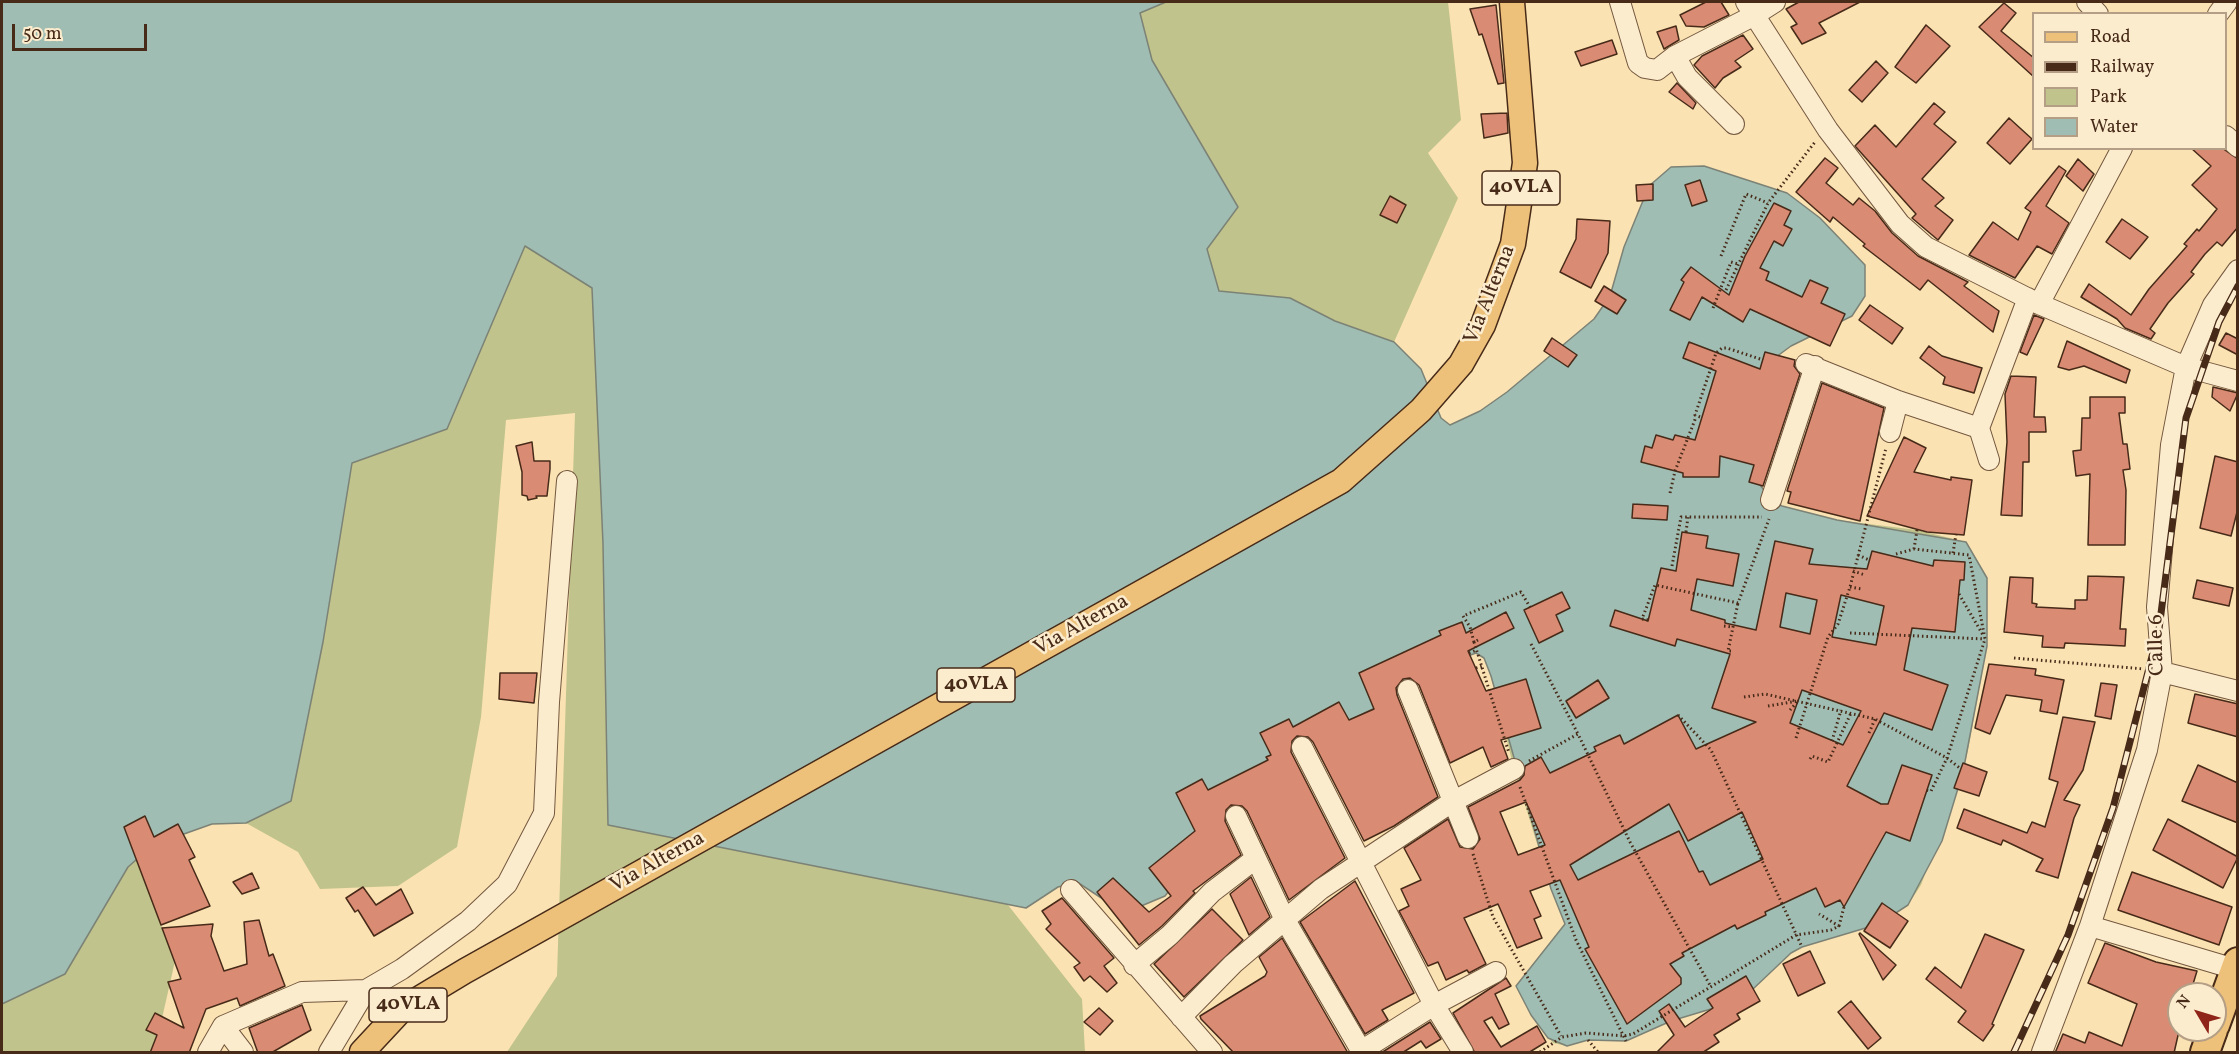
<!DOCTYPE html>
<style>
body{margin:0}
#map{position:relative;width:2239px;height:1054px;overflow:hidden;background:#fae2b3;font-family:Vollkorn,serif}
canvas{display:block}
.frame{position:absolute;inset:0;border:3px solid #472a18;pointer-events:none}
.legend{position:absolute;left:2032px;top:12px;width:195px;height:138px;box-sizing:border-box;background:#fcecce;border:2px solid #b49e85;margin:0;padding:8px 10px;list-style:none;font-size:18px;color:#472a18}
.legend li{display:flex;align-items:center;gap:12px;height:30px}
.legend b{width:30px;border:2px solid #b49e85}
.north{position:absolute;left:2167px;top:982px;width:60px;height:60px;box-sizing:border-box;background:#fcecce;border:2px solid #b49e85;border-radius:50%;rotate:308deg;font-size:16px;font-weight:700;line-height:24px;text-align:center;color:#472a18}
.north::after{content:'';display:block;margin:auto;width:21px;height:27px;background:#8f2418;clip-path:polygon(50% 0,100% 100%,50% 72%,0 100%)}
.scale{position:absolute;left:12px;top:24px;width:135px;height:27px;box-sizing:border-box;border:3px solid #472a18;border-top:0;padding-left:8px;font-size:18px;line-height:21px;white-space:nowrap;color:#472a18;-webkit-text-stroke:4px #fcecce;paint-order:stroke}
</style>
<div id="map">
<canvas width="2239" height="1054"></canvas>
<div class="frame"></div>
<ul class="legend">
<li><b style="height:8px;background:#edc17a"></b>Road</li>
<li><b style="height:8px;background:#472a18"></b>Railway</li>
<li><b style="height:16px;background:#c0c38b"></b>Park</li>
<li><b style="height:16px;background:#9fbdb3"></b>Water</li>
</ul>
<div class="north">N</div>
<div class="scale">50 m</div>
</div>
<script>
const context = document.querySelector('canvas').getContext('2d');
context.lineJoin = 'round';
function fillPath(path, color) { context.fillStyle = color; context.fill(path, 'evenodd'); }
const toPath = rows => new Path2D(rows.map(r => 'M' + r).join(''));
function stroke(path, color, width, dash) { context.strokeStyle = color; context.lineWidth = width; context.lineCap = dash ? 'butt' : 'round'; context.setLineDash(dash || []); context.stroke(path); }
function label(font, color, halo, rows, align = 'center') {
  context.font = font + ' Vollkorn,serif'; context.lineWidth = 5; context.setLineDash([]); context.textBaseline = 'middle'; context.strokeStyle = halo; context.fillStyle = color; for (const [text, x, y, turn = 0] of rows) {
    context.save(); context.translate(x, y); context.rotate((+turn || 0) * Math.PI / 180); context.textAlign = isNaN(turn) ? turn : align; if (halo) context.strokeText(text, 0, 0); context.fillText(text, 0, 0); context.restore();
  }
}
fillPath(toPath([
 [1166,2,1448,2,1461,120,1428,153,1458,198,1394,342,1335,321,1290,298,1219,291,1207,249,1238,207,1152,60,1140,13],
 [1704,166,1787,193,1820,218,1865,265,1791,346,1772,360,1758,482,1771,500,1782,506,1837,520,1917,530,1966,542,1987,578,1987,646,1968,750,1963,772,1921,885,1908,905,1879,924,1802,947,1791,953,1753,989,1724,1005,1671,1021,1626,1041,1588,1040,1567,1046,1553,1043,1531,1015,1516,986,1565,924,1551,889,1514,769,1491,676,1484,658,1476,653,1456,660,1381,705,1268,760,1227,818,1165,896,1112,905,1077,882,1058,887,1026,908,1008,905,1082,999,1085,1052,507,1052,557,976,575,413,506,420,481,717,457,847,398,886,320,889,298,852,246,823,212,824,172,839,137,862,175,961,158,1036,151,1052,2,1052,2,685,307,199,1450,425,1480,411,1507,392,1594,319,1610,296,1621,259,1671,167],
 [343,518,323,642,300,759]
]), '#c0c38b');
const water = toPath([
 [2,2,1166,2,1140,13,1152,60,1238,207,1207,249,1219,291,1290,298,1335,321,1394,342,1421,369,1441,418,1450,425,1480,411,1507,392,1594,319,1610,296,1624,247,1649,186,1671,167,1704,166,1787,193,1820,218,1865,265,1865,296,1852,316,1791,346,1772,360,1758,482,1771,500,1782,506,1837,520,1966,542,1987,578,1987,646,1963,772,1942,841,1908,905,1879,924,1802,947,1791,953,1753,989,1724,1005,1671,1021,1626,1041,1588,1040,1567,1046,1548,1038,1531,1015,1516,986,1565,924,1551,889,1491,676,1484,658,1476,653,1457,660,1381,705,1268,760,1227,818,1165,896,1134,909,1112,905,1077,882,1058,887,1026,908,608,825,603,544,592,288,525,246,447,429,352,463,323,642,291,801,246,823,212,824,153,845,128,867,65,974,2,1004,2,2]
]);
fillPath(water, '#9fbdb3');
stroke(water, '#7c8275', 1.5);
const building = toPath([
 [1706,2,1721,2,1729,15,1704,27,1686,26,1680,15,1706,2],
 [1799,2,1860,2,1819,23,1826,33,1802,44,1791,27,1797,24,1786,9,1799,2],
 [2004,3,2016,13,2001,31,2034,58,2034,77,1979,27,2004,3],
 [1496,5,1504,83,1498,84,1482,34,1479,35,1470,9,1496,5],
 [1926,25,1950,46,1916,83,1895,67,1926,25],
 [1676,26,1679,40,1664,49,1657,32,1676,26],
 [1743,35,1753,49,1735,61,1741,67,1723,78,1715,88,1694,65,1702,56,1743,35],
 [1612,40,1617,54,1581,66,1575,52,1612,40],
 [1876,61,1888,73,1862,102,1849,90,1876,61],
 [1677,83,1696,103,1693,109,1669,92,1677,83],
 [1934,103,1945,112,1934,124,1956,142,1922,179,1944,198,1935,206,1953,220,1938,240,1912,218,1916,214,1855,146,1875,125,1896,147,1934,103],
 [1507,113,1508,133,1484,138,1481,114,1507,113],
 [2009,118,2032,139,2010,164,1987,143,2009,118],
 [2191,148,2222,148,2238,159,2238,227,2222,246,2217,242,2205,254,2191,272,2194,274,2168,303,2150,329,2155,333,2151,339,2125,328,2117,319,2081,297,2089,284,2131,315,2149,289,2187,246,2184,244,2197,229,2199,231,2217,209,2192,185,2211,166,2191,148],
 [1825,158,1838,168,1826,183,1853,205,1859,198,1875,211,1892,233,1918,256,1968,282,1964,286,1999,311,1993,332,1928,280,1920,290,1863,246,1865,244,1833,217,1830,222,1796,192,1825,158],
 [2078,159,2094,174,2083,191,2066,176,2078,159],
 [2059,166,2066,171,2046,206,2069,223,2052,254,2037,246,2015,278,1969,255,1993,222,2018,240,2031,212,2025,208,2059,166],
 [1700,180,1707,201,1692,206,1685,185,1700,180],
 [1653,184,1653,200,1637,201,1636,185,1653,184],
 [1390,196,1406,205,1397,223,1380,215,1390,196],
 [1774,203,1791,211,1784,225,1792,229,1783,246,1774,241,1760,268,1769,272,1766,280,1802,297,1810,280,1828,288,1821,303,1845,314,1830,346,1750,309,1743,322,1702,297,1690,320,1670,310,1684,282,1681,280,1691,267,1729,295,1745,256,1774,203],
 [1577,219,1610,221,1608,253,1591,288,1560,272,1576,239,1577,219],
 [2122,219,2148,237,2130,259,2106,242,2122,219],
 [1604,286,1626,300,1617,314,1595,301,1604,286],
 [1870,305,1903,328,1892,344,1859,320,1870,305],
 [2034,315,2044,319,2027,355,2020,352,2034,315],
 [2226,333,2238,339,2238,355,2219,345,2226,333],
 [1552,338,1577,355,1568,367,1544,351,1552,338],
 [2067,341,2130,370,2126,383,2084,366,2069,370,2058,367,2067,341],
 [1689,342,1760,369,1765,352,1795,360,1794,366,1800,374,1763,486,1749,482,1754,465,1720,456,1719,477,1683,477,1683,473,1641,462,1645,446,1652,448,1656,435,1673,440,1675,435,1695,440,1716,371,1683,358,1689,342],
 [1929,346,1942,356,1982,368,1974,393,1943,384,1945,377,1920,358,1929,346],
 [2011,376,2036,377,2034,417,2045,417,2046,432,2029,432,2029,462,2023,462,2022,516,2001,515,2007,442,2005,394,2011,376],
 [1822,383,1884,408,1860,521,1788,503,1791,492,1787,491,1822,383],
 [2213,387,2238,393,2230,411,2212,397,2213,387],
 [2090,397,2125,397,2125,413,2119,413,2123,444,2127,444,2130,469,2123,470,2126,490,2125,545,2088,545,2090,474,2076,476,2073,451,2081,450,2082,418,2090,418,2090,397],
 [1904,437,1926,448,1914,472,1951,480,1951,477,1972,480,1964,535,1927,532,1867,516,1904,437],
 [532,442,534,461,550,461,550,469,547,496,536,496,537,498,528,500,527,496,522,495,522,472,516,446,532,442],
 [2215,456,2238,462,2238,508,2231,536,2200,528,2215,456],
 [1633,504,1668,506,1667,520,1632,518,1633,504],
 [1682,532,1708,536,1706,548,1739,554,1733,586,1697,579,1691,610,1725,620,1725,623,1756,630,1775,541,1813,549,1809,564,1867,569,1872,551,1933,566,1934,560,1965,562,1964,580,1960,580,1955,632,1912,628,1904,670,1948,685,1932,730,1884,713,1847,786,1881,804,1888,804,1902,765,1932,775,1910,841,1886,832,1844,907,1840,900,1825,907,1816,888,1765,912,1766,915,1737,929,1735,925,1682,953,1684,956,1670,964,1681,978,1681,984,1627,1024,1585,949,1589,947,1560,880,1530,891,1541,916,1534,919,1542,938,1517,948,1498,904,1464,918,1486,964,1469,973,1467,970,1446,980,1438,962,1428,966,1399,911,1409,906,1401,889,1421,880,1404,848,1448,819,1460,847,1473,849,1480,839,1468,807,1520,780,1524,775,1525,766,1541,757,1550,773,1596,751,1594,747,1620,735,1624,744,1678,715,1696,749,1756,722,1712,708,1730,654,1677,639,1675,646,1610,626,1615,610,1648,621,1661,568,1676,571,1682,532],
 [1786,593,1817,600,1810,634,1780,627,1786,593],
 [1841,595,1884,606,1876,645,1832,637,1841,595],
 [1802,690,1861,711,1843,745,1790,723,1802,690],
 [1526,802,1545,845,1518,855,1500,812,1526,802],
 [1669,804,1688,841,1742,812,1763,859,1710,885,1703,871,1699,872,1679,831,1578,880,1570,865,1669,804],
 [2088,576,2124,577,2120,629,2126,629,2125,646,2065,643,2064,648,2042,647,2043,636,2004,632,2010,577,2033,578,2032,603,2037,604,2036,607,2075,609,2075,600,2087,600,2088,576],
 [2197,580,2233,588,2229,606,2193,598,2197,580],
 [1562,592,1570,608,1556,615,1563,631,1539,643,1524,610,1562,592],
 [1506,612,1514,628,1468,651,1486,691,1526,679,1541,728,1501,740,1508,759,1491,767,1483,747,1450,763,1419,685,1410,678,1403,679,1396,688,1397,695,1438,797,1394,826,1364,841,1313,742,1308,737,1297,736,1292,741,1291,752,1345,858,1289,900,1247,811,1242,806,1231,805,1226,810,1225,821,1241,855,1193,891,1195,893,1162,926,1139,945,1097,892,1113,878,1149,912,1171,896,1149,868,1195,831,1176,793,1202,779,1208,790,1268,760,1266,757,1271,755,1260,733,1289,719,1293,727,1339,702,1349,720,1374,709,1359,673,1441,635,1439,631,1462,622,1466,633,1506,612],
 [1989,664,2036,669,2035,675,2064,680,2057,714,2040,711,2042,700,2006,695,1990,734,1975,728,1989,664],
 [500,673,537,673,534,703,499,699,500,673],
 [1598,680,1609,698,1576,718,1566,701,1598,680],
 [2101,683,2117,685,2111,719,2095,716,2101,683],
 [2195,694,2238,704,2238,737,2188,723,2195,694],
 [2063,717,2095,722,2083,770,2064,800,2080,805,2074,818,2058,878,2036,871,2043,859,2003,840,2001,845,1957,828,1964,809,2027,833,2032,822,2045,827,2058,782,2049,779,2063,717],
 [1963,763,1987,772,1979,796,1954,788,1963,763],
 [2198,765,2238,783,2238,823,2182,801,2198,765],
 [145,816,154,837,178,824,195,857,189,860,210,906,161,925,124,827,145,816],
 [2168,819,2238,857,2223,888,2153,850,2168,819],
 [2132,872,2232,907,2219,945,2118,910,2132,872],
 [252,873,259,888,242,894,233,882,252,873],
 [1251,877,1270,917,1249,935,1230,894,1251,877],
 [1355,881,1414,993,1382,1010,1388,1020,1365,1034,1300,922,1355,881],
 [363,887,376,905,401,889,413,913,374,936,358,910,355,912,346,898,363,887],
 [1062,898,1114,958,1104,966,1117,983,1107,992,1090,976,1084,981,1074,967,1080,963,1046,929,1051,924,1042,911,1062,898],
 [1882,903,1908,921,1890,948,1864,931,1882,903],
 [1212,909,1243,940,1184,997,1154,964,1212,909],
 [259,920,269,956,273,954,285,986,240,1006,237,998,206,1009,189,1053,150,1053,157,1035,146,1030,155,1013,184,1028,168,982,181,979,162,928,213,924,211,936,224,971,247,964,244,922,259,920],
 [1860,933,1896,965,1883,980,1859,934,1860,933],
 [1985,934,2024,950,1992,1024,1994,1025,1983,1041,1958,1022,1966,1011,1926,979,1935,967,1961,988,1985,934],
 [1282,938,1348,1053,1234,1053,1201,1019,1200,1016,1265,976,1267,972,1259,957,1282,938],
 [2105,943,2156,962,2197,971,2190,994,2179,994,2179,1031,2174,1053,2055,1053,2063,1034,2085,1043,2089,1032,2122,1046,2137,1004,2088,983,2105,943],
 [1810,951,1825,983,1798,996,1783,964,1810,951],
 [1746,976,1760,1001,1737,1014,1740,1019,1714,1035,1719,1042,1702,1053,1656,1053,1674,1035,1659,1011,1669,1004,1685,1027,1713,1008,1707,999,1746,976],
 [1506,978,1511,986,1495,994,1509,1024,1499,1029,1492,1017,1484,1021,1501,1047,1537,1026,1546,1042,1528,1053,1475,1053,1453,1013,1506,978],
 [1851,1001,1881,1038,1868,1049,1838,1012,1851,1001],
 [302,1005,311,1030,271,1053,258,1053,249,1028,302,1005],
 [1099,1008,1113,1021,1100,1035,1084,1022,1099,1008],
 [1430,1022,1441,1039,1426,1048,1421,1041,1402,1053,1381,1053,1430,1022]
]);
fillPath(building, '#d98b74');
stroke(building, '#472a18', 1.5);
const minor = toPath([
 [1620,2,1638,63,1645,68,1657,70,1675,56,1753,16,1775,2],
 [1746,2,1828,130,1900,224,1926,247,2039,304,2186,367,2238,381],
 [2087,2,2098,14],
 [2218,14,2227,2],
 [1675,56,1687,77,1734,124],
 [2226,136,2238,147],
 [2039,304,2122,148],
 [1806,364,1898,401,1979,428],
 [1890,432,1898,401],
 [1989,460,1979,428,2028,298],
 [1771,500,1815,366],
 [2162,672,2238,691],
 [1408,690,1468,838],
 [1302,747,1434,1005,1463,1052],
 [1236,816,1285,920,1362,1052],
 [1071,890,1212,1052],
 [2090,926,2235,969],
 [1134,965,1170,935,1212,892,1255,859],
 [1181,1017,1233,964,1321,889,1452,802,1514,769],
 [223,1026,243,1052],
 [1361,1051,1434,1005,1496,972],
 [208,1052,223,1026,302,992,366,990],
 [329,1052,366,990,402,969,468,921,507,884,544,813,549,702,567,481],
 [2042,1052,2090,926,2147,750,2162,672,2157,607,2171,445,2186,367,2213,305,2238,270]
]);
const major = toPath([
 [362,1052,402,1009,465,971,1341,481,1421,410,1461,364,1483,325,1513,244,1525,163,1512,2]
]);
const highway = toPath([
 [2215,1025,2238,962],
 [2205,1052,2213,1030]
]);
stroke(minor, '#74583f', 22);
stroke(major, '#472a18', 27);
stroke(highway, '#472a18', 32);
stroke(toPath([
 [1721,256,1746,194,1768,203],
 [1726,290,1768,203,1815,142],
 [1713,308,1731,262,1738,264],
 [1700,417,1695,415,1716,353,1722,348,1727,348,1763,360],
 [1670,493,1675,471,1696,417],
 [1686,532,1688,517],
 [1914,549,1917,530],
 [1953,553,1956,534],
 [1896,554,1914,549,1969,555,1985,639,1947,758,1931,791,1926,790],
 [1858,555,1869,560],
 [1672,566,1681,517,1762,517],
 [1853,571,1865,575],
 [1850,587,1862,589],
 [1959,594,1983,635],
 [1648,620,1642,619,1655,585,1738,603,1769,519],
 [1724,626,1733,627],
 [1850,633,1985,639],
 [1478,640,1474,642,1509,753],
 [1474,642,1470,627,1463,616,1521,592,1530,607],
 [1531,644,1578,734],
 [1731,651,1728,651,1738,603],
 [1469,653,1477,650],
 [2014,658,2144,669],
 [1476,668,1483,666],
 [1744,697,1765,694,1875,719,1947,758,1961,769],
 [1768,706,1798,701],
 [1790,710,1798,701],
 [1678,715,1711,750,1802,947],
 [1869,733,1875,719],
 [1796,738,1828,637,1838,624,1850,587,1886,448],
 [1832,741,1841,710],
 [1810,759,1812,756,1828,762,1851,713],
 [1529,761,1578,734,1630,842,1711,987],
 [1520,787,1576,940,1626,1041],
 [1473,854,1493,917,1561,1036],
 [1839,926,1844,907],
 [1588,1040,1598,1052],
 [1540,1052,1562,1037,1586,1033,1624,1036,1633,1034,1796,935,1831,930,1839,926,1819,914]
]), '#472a18', 3, [1.5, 3]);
stroke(minor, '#fcecce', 20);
stroke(major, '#edc17a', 24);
stroke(highway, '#edc17a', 28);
const rail = toPath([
 [2014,1052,2068,935,2113,808,2159,629,2186,418,2219,322,2238,286]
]);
stroke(rail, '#472a18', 7);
stroke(rail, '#fcecce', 4.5, [14]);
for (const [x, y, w] of [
 [1521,188,78],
 [976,685,78],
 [408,1005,78]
]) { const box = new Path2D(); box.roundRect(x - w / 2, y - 17, w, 34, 4.5); context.fillStyle = '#fcecce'; context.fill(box); stroke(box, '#472a18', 1.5); }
label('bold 20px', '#472a18', null, [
 ["40VLA",1521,188],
 ["40VLA",976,685],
 ["40VLA",408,1005]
]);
label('21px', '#472a18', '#fcecce', [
 ["Via Alterna",1491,295,-68],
 ["Via Alterna",1082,626,-29],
 ["Calle 6",2158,645,-91],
 ["Via Alterna",658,863,-29]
]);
</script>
